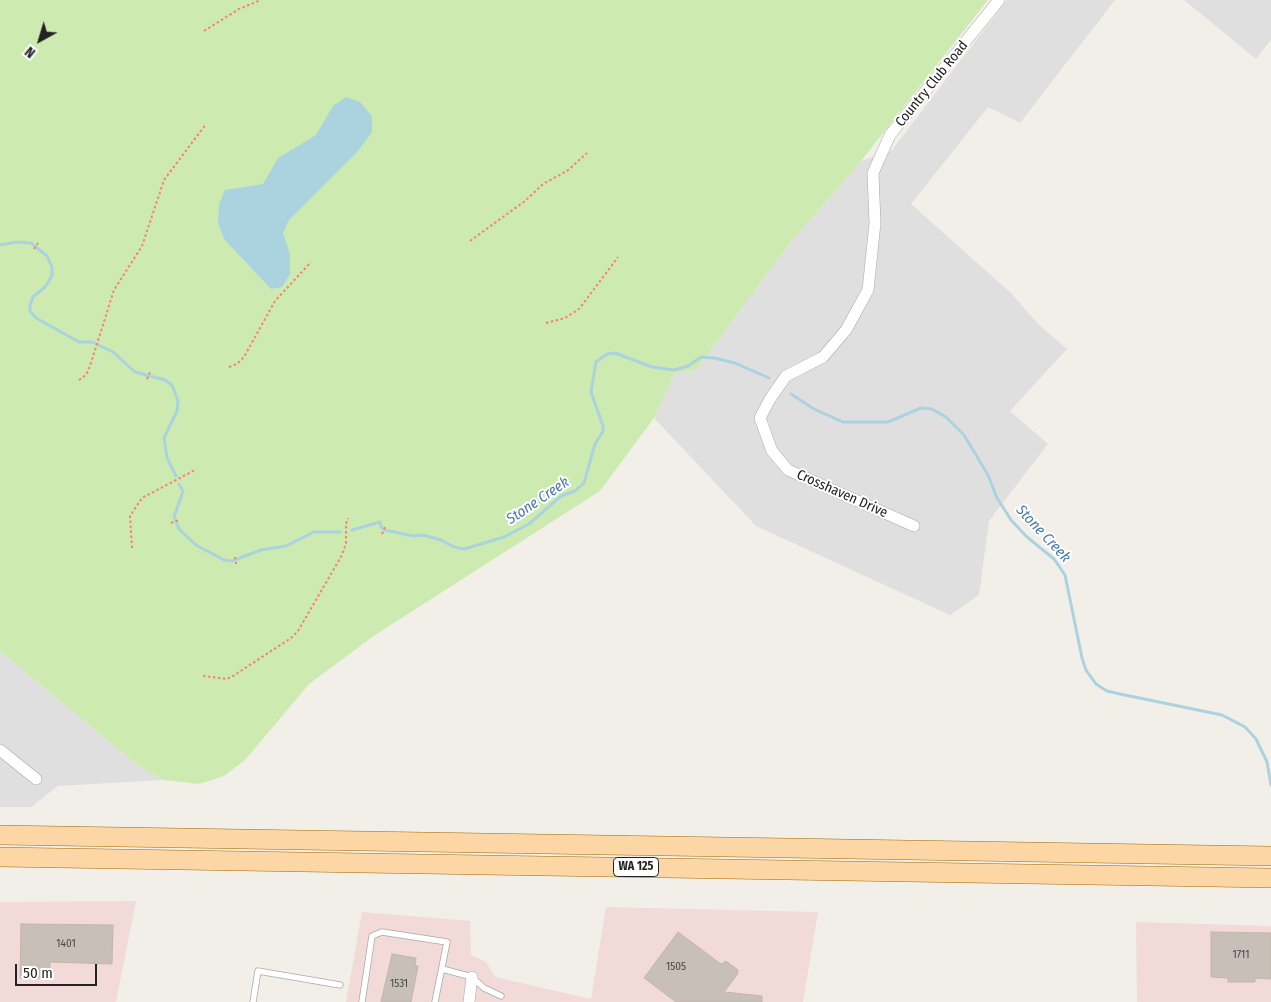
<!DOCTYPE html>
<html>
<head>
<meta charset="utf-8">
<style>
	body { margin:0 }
	#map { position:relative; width:1271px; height:1002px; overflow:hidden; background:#f2efe9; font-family:"Fira Sans Condensed",sans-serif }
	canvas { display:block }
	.north { position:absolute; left:15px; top:15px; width:50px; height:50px; -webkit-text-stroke:4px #fff; paint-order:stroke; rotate:219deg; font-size:14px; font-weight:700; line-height:20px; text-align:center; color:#222 }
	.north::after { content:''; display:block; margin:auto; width:18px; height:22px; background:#222; clip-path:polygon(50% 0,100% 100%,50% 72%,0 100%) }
	.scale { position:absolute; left:15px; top:964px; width:82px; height:22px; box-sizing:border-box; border:2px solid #222; border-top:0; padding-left:6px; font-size:15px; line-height:18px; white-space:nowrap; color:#222; -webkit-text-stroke:4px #fff; paint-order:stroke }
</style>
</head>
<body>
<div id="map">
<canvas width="1271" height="1002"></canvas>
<div class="north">N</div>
<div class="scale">50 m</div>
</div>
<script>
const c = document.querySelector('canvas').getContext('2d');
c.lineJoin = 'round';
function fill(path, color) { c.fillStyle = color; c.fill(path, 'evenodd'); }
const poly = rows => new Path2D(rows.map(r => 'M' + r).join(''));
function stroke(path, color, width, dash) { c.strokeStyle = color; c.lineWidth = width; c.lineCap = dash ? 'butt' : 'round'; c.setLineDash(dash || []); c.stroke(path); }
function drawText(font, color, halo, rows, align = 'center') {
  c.font = font + ' "Fira Sans Condensed",sans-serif'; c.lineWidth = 4; c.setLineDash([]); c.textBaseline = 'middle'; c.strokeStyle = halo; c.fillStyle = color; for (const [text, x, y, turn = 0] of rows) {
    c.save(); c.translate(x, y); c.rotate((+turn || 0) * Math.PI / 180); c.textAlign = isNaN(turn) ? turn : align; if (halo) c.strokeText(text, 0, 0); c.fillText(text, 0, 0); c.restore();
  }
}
const residential = poly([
	[1007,0,1115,0,1020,123,988,107,911,204,1011,293,1038,324,1067,349,1010,411,1048,444,989,521,979,595,950,615,756,526,654,418,675,373,696,370,789,244,861,161,892,150],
	[1184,0,1271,0,1271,40,1256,59],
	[0,651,135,763,163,780,58,786,31,807,0,807]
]);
const commercial = poly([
	[136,901,116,1002,0,1002,0,902],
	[606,907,818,912,803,1002,346,1002,362,912,470,921,471,955,486,962,495,977,591,999],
	[1136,922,1271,926,1271,1002,1137,1002]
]);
const grass = poly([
	[0,0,988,0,861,161,789,244,696,370,675,373,654,418,600,491,375,635,309,684,245,760,224,776,199,784,163,780,135,763,0,651]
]);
const water = poly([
	[346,97,360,102,372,116,372,132,358,151,289,220,283,233,290,254,290,274,282,287,271,289,224,239,218,223,219,204,225,190,263,184,278,158,316,135,333,106]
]);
const stream = poly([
	[0,245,17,242,31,243,47,256,52,267,52,276,45,287,33,297,30,305,30,311,36,318,79,342,92,342,113,352,135,372,165,380,172,385,178,401,177,411,164,438,167,458,176,476],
	[791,394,814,409,843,422,888,422,921,408,932,409,946,417,964,435,988,475,997,498,1011,520,1027,537,1054,559,1065,575,1082,658,1086,670,1096,684,1107,691,1120,694,1222,715,1245,727,1256,739,1267,762,1271,785],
	[179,484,183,491,174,517,179,529,196,545,224,560,232,561,261,550,286,546,314,532,340,532],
	[352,530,380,522,381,527,385,530,413,536,423,535,441,540,454,547,464,549,504,537,529,524,561,496,575,491,584,483,595,444,603,431,603,426,591,392,596,362,607,354,615,353,652,367,674,370,688,366,701,357,714,358,735,363,769,378]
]);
const building = poly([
	[21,924,113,925,112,964,50,962,50,978,20,978,21,924],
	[678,932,721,964,726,961,738,970,737,975,724,992,762,996,762,1002,676,1002,644,978,678,932],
	[1211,932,1271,933,1271,979,1255,978,1255,982,1228,982,1228,978,1211,977,1211,932],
	[392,954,416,958,415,965,418,966,411,1002,381,1002,392,954]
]);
const path = poly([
	[204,31,239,9,261,0],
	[470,241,525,201,543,184,567,171,587,153],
	[34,249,38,243],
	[546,323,565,318,579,309,618,257],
	[229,367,237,364,244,357,275,301,311,262],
	[147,379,150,372],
	[79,380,86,375,90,366,114,290,142,246,164,180,206,124],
	[171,523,179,520],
	[382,534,386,525],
	[132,548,130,516,142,498,195,470],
	[235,557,236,564],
	[203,676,227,679,233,676,291,638,298,631,342,555,346,543,346,524,348,518]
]);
const lane = poly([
	[442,969,472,977,484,988,501,996],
	[253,1002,258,971,340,985],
	[362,1002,372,936,382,932,447,942,435,1002]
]);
const street = poly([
	[914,526,788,470,772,451,760,418,770,399,786,376,823,357,846,330,868,290,875,223,873,173,890,135,999,0],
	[0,750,36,779],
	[469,1002,472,977]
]);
const primary = poly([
	[0,835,1271,856],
	[0,857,1271,878]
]);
const numberNames = [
	["1401",66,944],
	["1711",1241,955],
	["1505",676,967],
	["1531",399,984]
];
const shields = [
	[636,867,45]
];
const shieldNames = [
	["WA 125",636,867]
];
const streetNames = [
	["Country Club Road",932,84,-51],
	["Crosshaven Drive",842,494,24]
];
const waterNames = [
	["Stone Creek",538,501,-34],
	["Stone Creek",1043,534,47]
];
fill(residential, '#e0dfdf');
fill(commercial, '#f2dad9');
fill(grass, '#cdebb0');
fill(water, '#aad3df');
stroke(stream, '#aad3df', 3);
fill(building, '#c7bfb8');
stroke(building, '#c4b6ab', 1);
stroke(lane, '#a9a9a9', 7);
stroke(street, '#a9a9a9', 12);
stroke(primary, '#a06b00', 20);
stroke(path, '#fa8072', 2, [2.5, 2.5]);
stroke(lane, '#fff', 5.5);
stroke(street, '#fff', 11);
stroke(primary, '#fcd6a4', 19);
drawText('11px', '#4b4948', null, numberNames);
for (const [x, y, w] of shields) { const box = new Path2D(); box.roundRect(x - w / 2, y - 9.5, w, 19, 4); c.fillStyle = '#fff'; c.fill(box); stroke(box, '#222', 1); }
drawText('bold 12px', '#222', null, shieldNames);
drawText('14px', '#222', '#fff', streetNames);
drawText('italic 15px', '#4a7aab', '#fff', waterNames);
</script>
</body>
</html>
